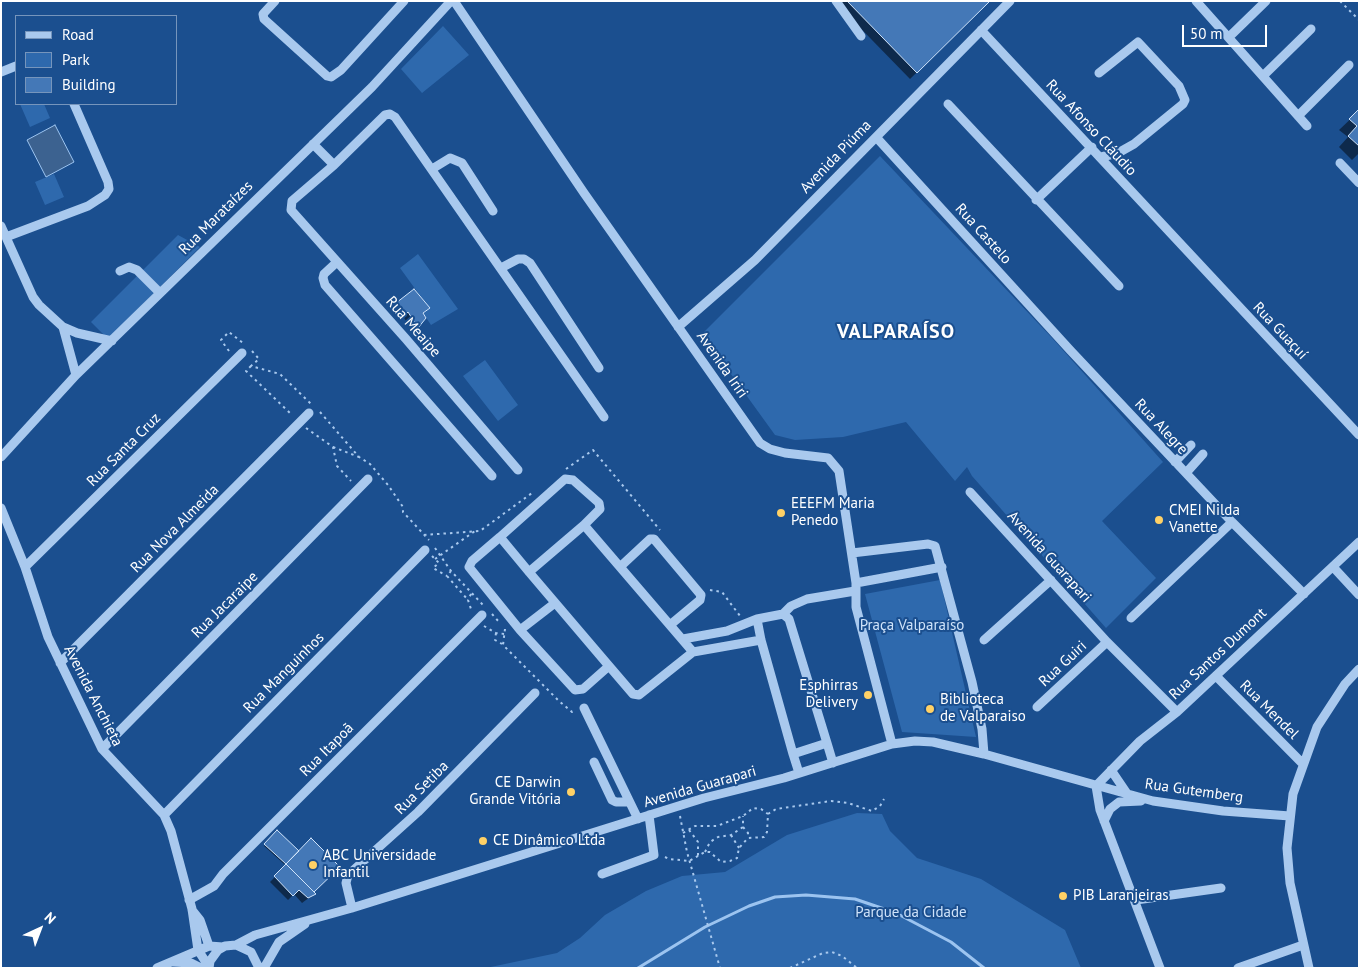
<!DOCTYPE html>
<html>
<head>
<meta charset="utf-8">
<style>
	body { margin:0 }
	#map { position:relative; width:1360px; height:969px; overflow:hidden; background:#1b4f8f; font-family:"PT Sans",sans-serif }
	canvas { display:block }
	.frame { position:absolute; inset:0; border:2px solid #fff; pointer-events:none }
	.legend { position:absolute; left:15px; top:15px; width:162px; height:90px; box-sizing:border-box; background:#1b4f8f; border:1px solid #7695bc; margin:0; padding:6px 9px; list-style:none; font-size:15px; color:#fff }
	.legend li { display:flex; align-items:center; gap:10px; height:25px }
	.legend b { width:25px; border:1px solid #7695bc }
	.north { position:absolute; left:15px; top:904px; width:50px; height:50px; -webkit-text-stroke:4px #1b4f8f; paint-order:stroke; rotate:43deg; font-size:14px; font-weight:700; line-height:20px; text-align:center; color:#fff }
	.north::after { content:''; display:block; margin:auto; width:18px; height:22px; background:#fff; clip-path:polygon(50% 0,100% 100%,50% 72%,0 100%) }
	.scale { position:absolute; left:1182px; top:25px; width:85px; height:22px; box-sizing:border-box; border:2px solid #fff; border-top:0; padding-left:6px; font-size:15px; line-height:18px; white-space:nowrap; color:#fff; -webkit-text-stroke:4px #1b4f8f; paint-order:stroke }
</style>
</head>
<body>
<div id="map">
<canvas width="1360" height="969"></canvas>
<div class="frame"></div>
<ul class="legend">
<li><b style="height:6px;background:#a9c9ee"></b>Road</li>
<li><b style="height:14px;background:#2e69ad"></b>Park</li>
<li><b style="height:14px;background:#4478b7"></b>Building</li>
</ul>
<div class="north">N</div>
<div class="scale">50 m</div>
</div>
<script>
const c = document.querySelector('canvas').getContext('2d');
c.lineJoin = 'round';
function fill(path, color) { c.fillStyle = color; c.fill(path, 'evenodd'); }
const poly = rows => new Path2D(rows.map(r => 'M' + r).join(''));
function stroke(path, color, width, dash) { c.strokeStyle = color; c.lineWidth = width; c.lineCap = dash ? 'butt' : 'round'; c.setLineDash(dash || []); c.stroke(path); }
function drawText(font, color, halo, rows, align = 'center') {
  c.font = font + ' "PT Sans",sans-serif'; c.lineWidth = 4; c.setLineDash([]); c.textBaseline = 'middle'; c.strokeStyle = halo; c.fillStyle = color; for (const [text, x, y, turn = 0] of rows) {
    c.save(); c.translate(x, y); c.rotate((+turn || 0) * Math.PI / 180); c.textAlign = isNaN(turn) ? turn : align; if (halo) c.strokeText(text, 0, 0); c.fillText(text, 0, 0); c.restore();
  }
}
const green = poly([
	[443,26,469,55,422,93,401,69],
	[20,104,44,104,50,118,30,127],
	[880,156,1053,339,1163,462,1102,521,1156,578,1106,628,972,476,967,467,955,481,906,422,843,437,795,440,775,435,702,334],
	[54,174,64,197,45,205,35,182],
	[178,235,200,247,108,339,91,322],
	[418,254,458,309,431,325,423,313,429,308,400,268],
	[485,360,518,405,498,421,463,376],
	[940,580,976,737,902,732,865,594],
	[857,813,882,814,890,831,917,858,981,879,1065,930,1081,968,486,968,557,953,580,938,605,915,646,891,682,876,725,872,787,835]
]);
const water = poly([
	[55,125,74,162,46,177,27,140,55,125]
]);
const shadow = poly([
	[834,1,989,1,910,79],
	[1359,111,1359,153,1352,160,1339,147,1348,137,1339,130],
	[414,290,424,318,412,331,403,316,399,320,392,309],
	[278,832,299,853,311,840,338,867,313,892,314,894,302,903,294,894,288,900,270,882,295,857,293,855,284,864,264,846]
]);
const stream = poly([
	[638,968,705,927,749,906,775,897,806,895,855,899,896,913,951,942,984,968]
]);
const building = poly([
	[847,1,990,1,917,73,847,1],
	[1359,109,1359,146,1348,136,1357,126,1349,119,1359,109],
	[414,289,430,308,423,313,426,318,418,328,408,312,404,316,396,303,414,289],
	[277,830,299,851,286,864,264,844,277,830],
	[311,838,340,867,314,892,286,864,311,838],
	[286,864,316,894,308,898,299,890,293,896,274,876,286,864]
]);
const path = poly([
	[1340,1,1359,20],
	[229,351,221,340,229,332,243,343],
	[252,351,259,359,251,366,280,374,311,404],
	[251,366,246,371,292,415],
	[320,412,359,457,370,464,388,485,403,507,403,512,429,540],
	[306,428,333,447,337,466,351,481],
	[333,447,359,457],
	[566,469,593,450,660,530],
	[424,535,480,531,532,493],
	[435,548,451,571,483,605],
	[432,556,439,563,433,568,447,576],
	[435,559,475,531],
	[451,571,447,576,468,600],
	[710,590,722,592,740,616],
	[471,594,468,600,472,612],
	[492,614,499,622],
	[484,626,496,633,505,634],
	[505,629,503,645,559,701,572,712,575,711],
	[496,633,495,640,502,644],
	[680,816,687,852,720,968],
	[743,827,748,833,748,838],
	[689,830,698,842,698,856],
	[683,833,695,826,717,826,743,816,753,808,761,809,768,814],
	[731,835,739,848],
	[705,852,710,842,718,837,731,835,743,827,743,816],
	[665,857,669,859,689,861,705,852,710,852,721,862,730,861,737,858,739,848,748,838,764,837,767,832,768,814,776,809,831,801,848,803,872,811,880,806,884,799],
	[790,968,823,953,832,952,842,956,857,968]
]);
const minor = poly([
	[275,1,263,14,264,19,327,76,331,77,341,70,404,1],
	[454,1,584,193,760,443,770,449,785,453,828,458,839,471,856,583,856,607,892,744],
	[836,1,861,36],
	[1196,1,1307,126],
	[981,30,1359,435],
	[1229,37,1266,1],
	[1,72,16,66],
	[1099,73,1138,42,1179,86,1185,100,1183,104,1134,144,1118,153,1101,157],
	[1264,75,1311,29],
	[948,104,1119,286],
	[1298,116,1349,65],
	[876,137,1070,350,1232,522,1304,594],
	[313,144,334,165],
	[1340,163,1359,183],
	[432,169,450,158,462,163,493,211],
	[1036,200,1092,147],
	[1,226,33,297,39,305,63,327,77,333,112,341],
	[6,237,88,206,105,195,109,189,108,182,74,104],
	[337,262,324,274,323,278,325,285,492,476],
	[501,268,518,259,524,259,530,263,599,368],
	[120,271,129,267,137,270,160,293],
	[63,327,76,375],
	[678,327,755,260,1010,1],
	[1,457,76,375,372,87,451,1],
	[1175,462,1191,445],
	[518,470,406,339,291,210,292,201,334,165,385,115,390,114,395,117,604,417],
	[1186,473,1203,454],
	[970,492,1107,642,1177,712],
	[1,508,25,567,48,637,102,749,164,815,171,831,192,909,198,950,209,967],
	[584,525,693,652,761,640],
	[500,537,472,561,469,567,520,630,575,690,583,689,609,666],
	[852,553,928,544,935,546,972,682,982,729,984,754],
	[621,566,650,539,654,539,701,595,700,600,670,625],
	[25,567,242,353],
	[1334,568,1359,595],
	[529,572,584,525,600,509,599,503,573,480,565,479,500,537,529,572,609,666,633,694,639,695,693,652],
	[856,583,942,567],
	[783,614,791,606,807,599,855,591],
	[1131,618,1232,522],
	[520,630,555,603],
	[683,639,727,631,757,619,783,614,789,619,827,743,793,754,761,640,757,619],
	[984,640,1051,580],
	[60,663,309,413],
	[1216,676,1302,763],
	[1037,707,1107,642],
	[584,708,638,819],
	[827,743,833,763],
	[102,749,368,479],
	[793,754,799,773],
	[594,762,612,800,616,802,629,802],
	[1111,770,1128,795],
	[1096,786,1140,741,1177,712,1359,542],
	[1096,786,1100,810,1160,968],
	[164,815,425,550],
	[1104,821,1110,809,1119,802,1141,801],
	[602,874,654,855,649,815],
	[189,900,214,886,223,874,482,615],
	[1136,900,1221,888],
	[352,908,346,883,348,875,418,812,535,693],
	[192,910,200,920,209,946],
	[236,945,255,935,352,908,704,798,784,778,892,744,915,741,933,742,984,754,1153,801,1223,811,1290,816],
	[173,962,191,963,201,968],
	[157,968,209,946,223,947],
	[209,968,210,961,218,950,225,946,236,945,251,952,259,968],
	[264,968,279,942,305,924],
	[1238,968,1303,945],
	[1309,968,1290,883,1287,848,1293,794,1317,727,1345,684,1359,669]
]);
const markers = [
	[781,513,5,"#ffd166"],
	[1159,520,5,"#ffd166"],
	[868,695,5,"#ffd166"],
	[930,709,5,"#ffd166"],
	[571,792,5,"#ffd166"],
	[483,841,5,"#ffd166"],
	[313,865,5,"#ffd166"],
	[1063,896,5,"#ffd166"]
];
const streetNames = [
	["Rua Afonso Cláudio",1091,128,47],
	["Avenida Piúma",836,157,-46],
	["Rua Marataízes",216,218,-45],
	["Rua Castelo",983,234,48],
	["Rua Meaipe",413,327,49],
	["Rua Guaçuí",1280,331,47],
	["Avenida Iriri",722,365,55],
	["Rua Alegre",1161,427,47],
	["Rua Santa Cruz",124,450,-45],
	["Rua Nova Almeida",175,529,-45],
	["Avenida Guarapari",1049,557,48],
	["Rua Jacaraipe",225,605,-45],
	["Rua Santos Dumont",1218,654,-43],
	["Rua Guiri",1063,664,-43],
	["Rua Manguinhos",284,673,-45],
	["Avenida Anchieta",93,696,63],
	["Rua Mendel",1269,710,45],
	["Rua Itapoã",327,750,-45],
	["Avenida Guarapari",700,787,-16],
	["Rua Setiba",422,788,-45],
	["Rua Gutemberg",1194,791,8]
];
const poiNames = [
	["EEEFM Maria",791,504],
	["Penedo",791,521],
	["CMEI Nilda",1169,511],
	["Vanette",1169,528],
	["Esphirras",858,686,"right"],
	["Delivery",858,703,"right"],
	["Biblioteca",940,700],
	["de Valparaiso",940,717],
	["CE Darwin",561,783,"right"],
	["Grande Vitória",561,800,"right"],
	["CE Dinâmico Ltda",493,841],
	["ABC Universidade",323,856],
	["Infantil",323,873],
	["PIB Laranjeiras",1073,896]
];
const parkNames = [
	["Praça Valparaíso",912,626],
	["Parque da Cidade",911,913]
];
const districtNames = [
	["VALPARAÍSO",896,332]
];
fill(green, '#2e69ad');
fill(water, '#3c6290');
stroke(water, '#9cc4f0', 1);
fill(shadow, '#0007');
stroke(stream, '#9cc4f0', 3);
fill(building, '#4478b7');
stroke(building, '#cfe3fa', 1);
stroke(path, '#a9c9ee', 2, [2.5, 4]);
stroke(minor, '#a9c9ee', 9);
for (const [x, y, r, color] of markers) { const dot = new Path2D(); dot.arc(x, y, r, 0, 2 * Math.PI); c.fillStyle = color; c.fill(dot); stroke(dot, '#1b4f8f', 2); }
drawText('15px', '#fff', '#1b4f8f', streetNames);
drawText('15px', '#fff', '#1b4f8f', poiNames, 'left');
drawText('15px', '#cfe3fa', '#1b4f8f', parkNames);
c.letterSpacing = '1px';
drawText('bold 20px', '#fff', '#1b4f8f', districtNames);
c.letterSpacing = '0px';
</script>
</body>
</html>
